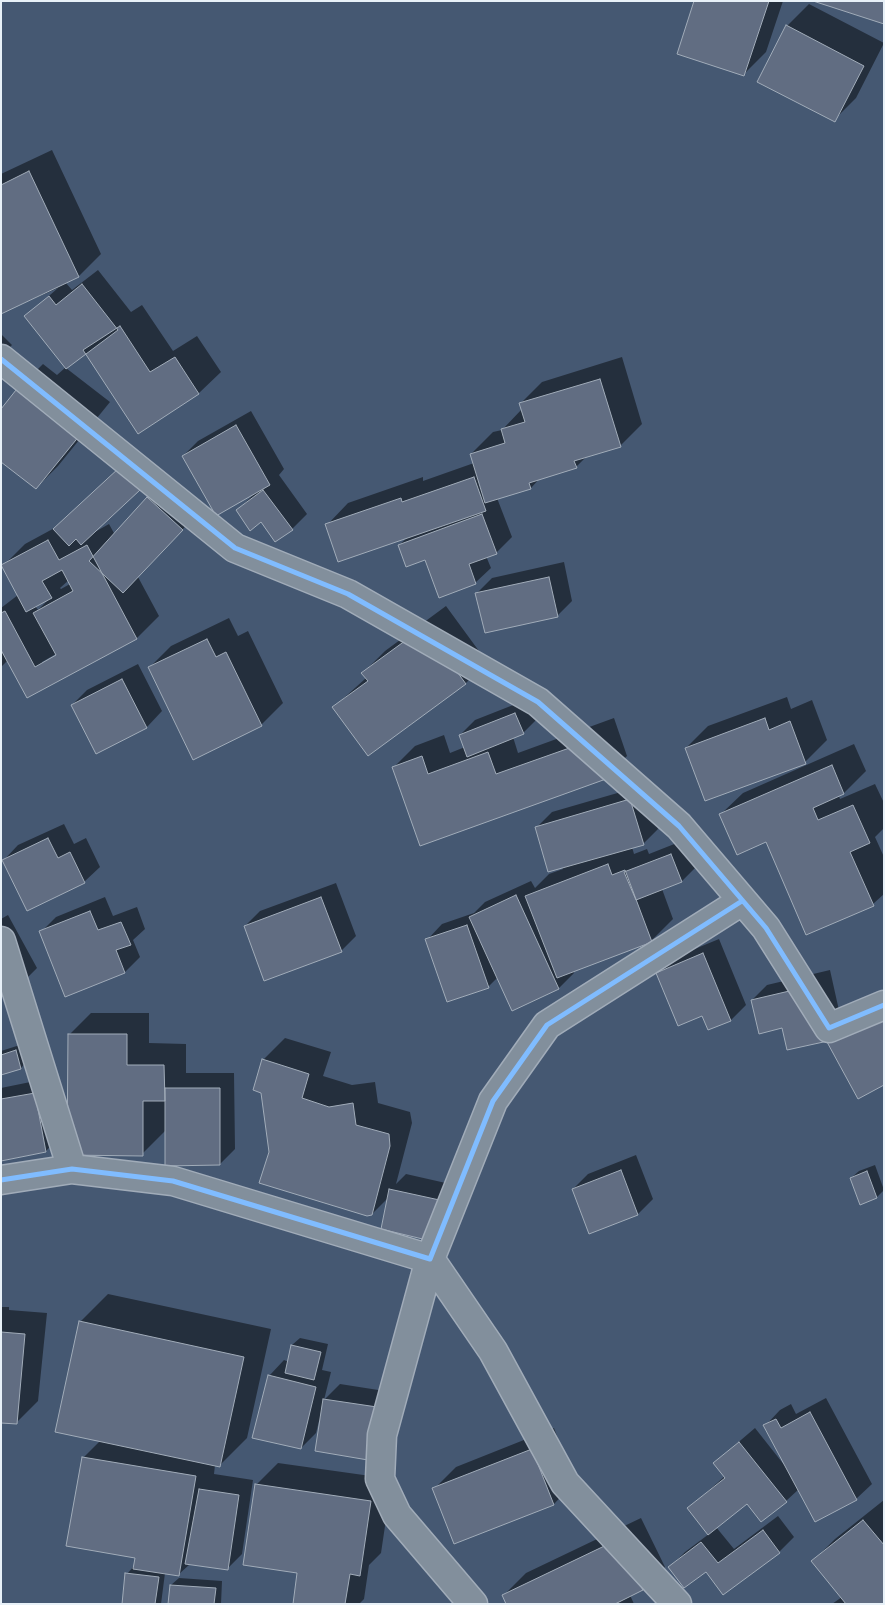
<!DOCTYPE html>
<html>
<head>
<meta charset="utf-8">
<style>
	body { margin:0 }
	#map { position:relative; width:885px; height:1605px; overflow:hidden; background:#455872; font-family:Sriracha,sans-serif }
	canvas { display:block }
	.frame { position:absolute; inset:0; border:2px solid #e8f1f8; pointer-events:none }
</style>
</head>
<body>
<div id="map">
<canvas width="885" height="1605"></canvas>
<div class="frame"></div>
</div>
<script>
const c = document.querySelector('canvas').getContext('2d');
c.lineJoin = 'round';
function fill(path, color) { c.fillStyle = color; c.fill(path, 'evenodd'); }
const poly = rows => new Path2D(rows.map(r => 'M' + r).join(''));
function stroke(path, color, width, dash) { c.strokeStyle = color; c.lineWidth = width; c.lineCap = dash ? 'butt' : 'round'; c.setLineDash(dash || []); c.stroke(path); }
const shadow = poly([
	[694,1,783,1,766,52,744,74],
	[809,4,884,43,856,98,834,120,787,26],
	[52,150,101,254,79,276,66,283,72,290,98,270,131,312,142,305,173,351,197,336,221,372,199,393,139,432,86,353,66,368,110,402,58,466,36,488,21,386,43,364,57,375,66,367,26,316,58,288,1,313,1,174],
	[1,334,12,345,1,356],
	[622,357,642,424,620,446,587,456,576,467,540,478,531,488,497,498,512,537,496,553,486,556,491,568,475,583,399,545,408,537,327,525,348,503,423,477,423,481,474,463,471,454,493,432,502,430,522,409,520,404,542,382],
	[251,411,284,469,279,475,307,514,292,529,262,521,237,511,254,494,183,456,198,441],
	[154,474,93,533,109,524,115,535,163,483,197,514,138,577,159,616,137,638,27,696,8,660,1,667,1,608,18,595,3,566,25,544],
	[69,580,70,584,61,589,60,588],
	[48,600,38,610,35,606],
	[61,651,62,653,42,665,42,662],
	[564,562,572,601,557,616,477,593,492,578],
	[446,606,487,662,466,683,334,707,366,678,363,673,385,651],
	[229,618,238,636,248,631,283,703,261,725,149,668,171,646],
	[138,664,162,711,147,727,97,752,72,705,87,690],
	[787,697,791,709,812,700,827,740,805,762,686,748,708,726],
	[531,698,538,718,523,733,513,737,518,753,614,718,627,756,605,778,421,844,393,768,415,746,444,735,450,753,465,747,460,735,475,720],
	[854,744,866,771,844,793,839,796,840,799,875,784,884,803,884,828,875,837,884,857,884,894,873,904,721,814,743,793],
	[645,785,658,829,643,844,632,847,634,854,647,849,649,854,687,839,697,866,682,881,662,889,673,919,651,941,573,971,574,973,559,988,498,977,488,987,427,940,442,924,474,913,485,902,531,881,535,888,549,874,563,869,537,827,552,812],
	[64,824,74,844,86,838,100,867,84,882,3,861,18,845],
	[336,883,356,936,341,951,245,926,260,911],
	[105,897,113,916,137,907,145,929,133,940,140,957,125,972,66,995,41,932,56,917],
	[8,915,37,968,22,983,1,995,1,919],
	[719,939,746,1005,731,1020,708,1029,702,1015,658,973,673,958],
	[830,970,842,1024,752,1000,767,985],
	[91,1013,149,1013,149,1043,186,1044,186,1073,234,1073,235,1149,220,1164,166,1130,142,1154,69,1035],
	[285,1038,331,1052,323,1076,352,1085,375,1082,378,1103,410,1112,412,1123,396,1184,406,1174,459,1186,450,1225,389,1197,372,1214,270,1152,263,1060],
	[23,1044,28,1060,21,1068,1,1074,1,1051],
	[50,1078,61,1135,46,1151,1,1159,1,1088],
	[636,1155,653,1199,638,1214,573,1189,588,1174],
	[875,1165,884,1190,877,1197,861,1203,851,1178,859,1171],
	[108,1294,271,1329,247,1438,219,1466,215,1465,214,1474,253,1480,242,1554,227,1569,190,1564,178,1575,165,1573,161,1604,123,1604,127,1574,134,1566,136,1557,83,1458,101,1440,80,1322],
	[1,1307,9,1307,9,1310,47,1313,38,1401,16,1423,1,1422],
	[300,1338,328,1344,322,1370,331,1372,324,1400,340,1384,391,1392,383,1443,319,1421,316,1433,301,1448,269,1376,284,1360,289,1362,292,1345],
	[826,1398,872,1484,856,1499,799,1489,786,1501,747,1503,716,1527,734,1549,778,1516,794,1537,779,1552,706,1570,670,1567,685,1552,709,1534,689,1508,725,1476,714,1463,755,1428,785,1466,765,1426,780,1410,791,1404,796,1414],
	[554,1428,575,1482,554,1504,434,1489,456,1467],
	[278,1463,392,1479,381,1553,369,1565,364,1599,359,1604,294,1604,299,1571,256,1485],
	[884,1500,884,1604,832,1604,842,1597,813,1561,835,1539],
	[641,1518,665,1567,643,1589,630,1595,634,1604,508,1604,504,1595,526,1573],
	[179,1578,222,1581,221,1604,170,1604,171,1585]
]);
const building = poly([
	[694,1,769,1,744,76,677,54,694,1],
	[813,1,884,1,884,24,813,1],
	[786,25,864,66,835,122,757,82,786,25],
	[29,171,79,277,1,314,1,185,29,171],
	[82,284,118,330,66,369,24,316,49,296,56,305,82,284],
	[120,326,150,372,175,357,199,394,138,434,83,350,120,326],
	[600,379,621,447,574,461,577,468,529,483,531,489,485,503,470,454,505,443,501,429,525,422,519,403,600,379],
	[20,385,89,424,36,489,1,462,1,409,20,385],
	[236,425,270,485,216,516,182,456,236,425],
	[119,468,140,490,81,545,76,539,69,546,53,529,119,468],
	[474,477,486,511,338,562,325,524,401,498,402,502,474,477],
	[263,490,293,530,275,542,261,522,250,531,236,510,263,490],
	[147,497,183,530,123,593,89,561,147,497],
	[482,514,497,554,469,564,476,584,439,598,425,560,406,567,398,545,482,514],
	[48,540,59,560,87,545,137,639,27,698,1,650,1,613,5,611,35,667,56,655,33,613,73,591,62,570,42,581,52,598,26,612,1,565,48,540],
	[549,577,558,617,485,633,475,593,549,577],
	[424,627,466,684,368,756,332,707,368,681,361,673,424,627],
	[207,639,216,657,226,652,262,726,193,760,148,667,207,639],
	[122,679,147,728,96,754,71,705,122,679],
	[515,713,524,734,467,757,459,735,515,713],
	[765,718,769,730,790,721,806,764,705,801,685,748,765,718],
	[592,740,606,779,420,846,392,767,422,756,428,774,488,752,496,774,592,740],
	[832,765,844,794,813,808,818,820,853,805,870,843,850,852,874,906,806,935,766,842,737,855,719,814,832,765],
	[630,799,644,845,548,872,535,827,630,799],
	[48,838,58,858,70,852,85,883,27,911,2,860,48,838],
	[671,854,682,882,636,900,624,872,671,854],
	[608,864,612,875,625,870,652,942,557,978,525,896,608,864],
	[516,895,559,989,512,1011,469,917,516,895],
	[321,897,342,952,264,981,244,926,321,897],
	[90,911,98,930,121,922,131,945,116,950,125,973,65,997,39,931,90,911],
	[467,925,489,988,447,1002,425,939,467,925],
	[703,953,731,1021,708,1030,702,1016,678,1026,656,973,703,953],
	[815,985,828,1041,787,1050,782,1028,759,1034,751,1000,815,985],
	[884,1011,884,1085,858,1099,827,1042,884,1011],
	[68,1034,127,1034,127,1065,164,1065,165,1101,143,1101,143,1156,67,1155,68,1034],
	[16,1050,21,1069,1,1075,1,1055,16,1050],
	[262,1059,309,1074,302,1098,329,1107,353,1103,356,1125,389,1134,390,1146,372,1215,367,1216,259,1183,269,1152,261,1093,253,1090,262,1059],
	[165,1088,220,1088,220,1165,165,1166,165,1088],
	[35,1093,46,1152,1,1161,1,1099,35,1093],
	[621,1170,638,1215,589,1234,572,1189,621,1170],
	[867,1171,877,1198,860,1205,850,1178,867,1171],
	[389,1189,444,1201,435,1242,381,1229,389,1189],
	[79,1321,244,1357,220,1467,55,1432,79,1321],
	[1,1332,25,1334,17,1424,1,1423,1,1332],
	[291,1345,321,1352,314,1380,285,1373,291,1345],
	[268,1375,316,1387,301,1449,252,1438,268,1375],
	[323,1399,377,1407,368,1460,315,1451,323,1399],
	[810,1412,857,1500,815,1522,763,1425,776,1419,781,1428,810,1412],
	[739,1442,787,1502,761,1522,747,1504,708,1535,687,1508,725,1478,713,1463,739,1442],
	[532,1449,554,1505,454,1544,432,1488,532,1449],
	[82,1457,196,1476,179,1576,133,1569,135,1558,66,1546,82,1457],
	[255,1484,371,1501,360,1576,350,1574,345,1604,293,1604,297,1573,243,1565,255,1484],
	[199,1489,239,1495,228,1570,185,1564,199,1489],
	[863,1520,884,1545,884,1604,846,1604,811,1561,863,1520],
	[763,1530,780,1553,723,1595,706,1572,684,1588,668,1567,701,1542,718,1563,763,1530],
	[619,1539,643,1590,615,1604,506,1604,502,1595,619,1539],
	[125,1573,159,1577,155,1604,122,1604,125,1573],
	[170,1585,216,1588,214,1604,168,1604,170,1585]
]);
const minor = poly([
	[1,359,235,548,348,594,538,702,679,826,766,928,829,1028,884,1005],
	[1,941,72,1169],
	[1,1180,72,1169,173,1181,430,1259,493,1101,547,1025,742,901],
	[430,1259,493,1351,565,1483,677,1604],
	[430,1259,382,1435,380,1479,397,1515,473,1604]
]);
const cycleway = poly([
	[1,359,235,548,348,594,538,702,679,826,766,928,829,1028,884,1005],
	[1,1180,72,1169,173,1181,430,1259,493,1101,547,1025,742,901]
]);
fill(shadow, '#0007');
fill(building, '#616d82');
stroke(building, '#a1acb9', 1);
stroke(minor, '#a1acb9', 31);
stroke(minor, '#828f9c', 28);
stroke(cycleway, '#80bcff', 5);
</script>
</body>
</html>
